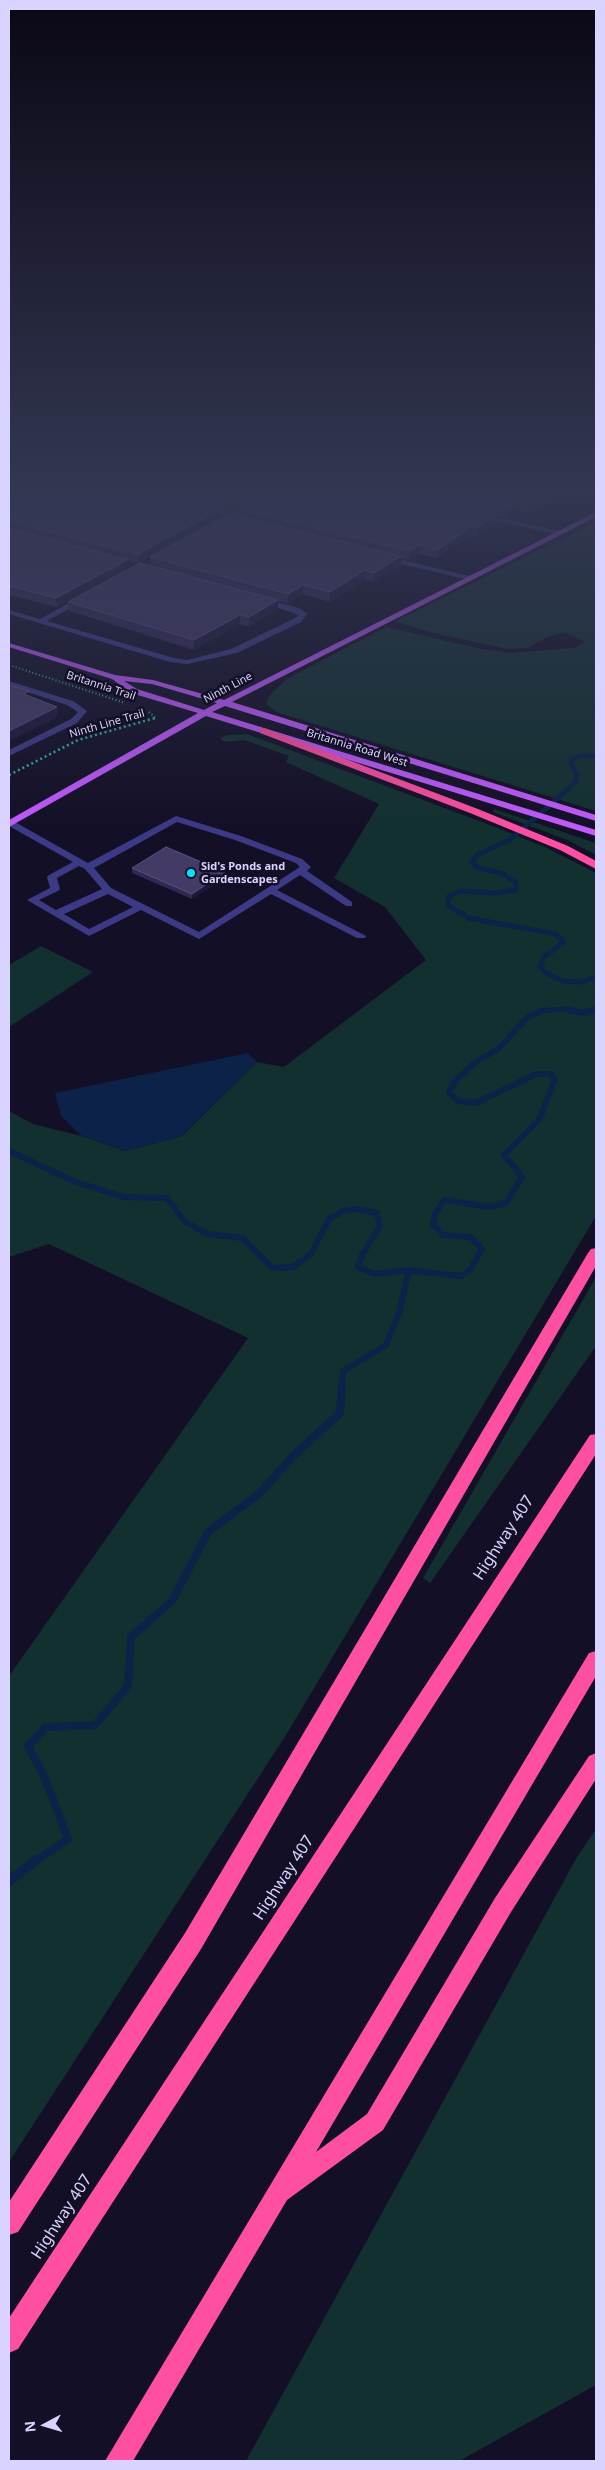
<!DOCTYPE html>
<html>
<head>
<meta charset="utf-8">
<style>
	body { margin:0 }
	#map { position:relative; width:605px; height:2470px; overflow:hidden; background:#130f26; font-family:"Noto Sans",sans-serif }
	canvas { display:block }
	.frame { position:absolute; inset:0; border:10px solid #d9d4ff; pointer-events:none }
	.north { position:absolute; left:20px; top:2400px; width:50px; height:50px; -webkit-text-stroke:4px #130f26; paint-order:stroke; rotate:264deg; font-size:14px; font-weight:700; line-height:20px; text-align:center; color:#d9d4ff }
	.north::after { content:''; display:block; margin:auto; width:18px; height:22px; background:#d9d4ff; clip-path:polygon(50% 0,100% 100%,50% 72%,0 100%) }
</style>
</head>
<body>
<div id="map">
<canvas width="605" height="2470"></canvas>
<div class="frame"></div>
<div class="north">N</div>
</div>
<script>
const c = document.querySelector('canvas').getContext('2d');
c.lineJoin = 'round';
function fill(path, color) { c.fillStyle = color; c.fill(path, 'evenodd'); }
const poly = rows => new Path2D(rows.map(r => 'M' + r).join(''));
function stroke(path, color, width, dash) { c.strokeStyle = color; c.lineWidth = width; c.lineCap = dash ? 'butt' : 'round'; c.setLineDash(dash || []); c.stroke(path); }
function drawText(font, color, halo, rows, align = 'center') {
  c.font = font + ' "Noto Sans",sans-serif'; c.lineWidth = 5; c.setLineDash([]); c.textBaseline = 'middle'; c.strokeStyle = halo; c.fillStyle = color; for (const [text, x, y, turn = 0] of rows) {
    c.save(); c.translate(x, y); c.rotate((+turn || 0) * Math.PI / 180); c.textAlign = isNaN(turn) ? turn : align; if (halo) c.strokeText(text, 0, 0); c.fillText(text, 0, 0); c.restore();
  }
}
const green = poly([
	[596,522,596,811,276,712,266,704,269,696,287,679,386,627,477,648,509,653,575,648,585,642,565,632,547,637,528,648,507,649,429,632,396,621],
	[247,734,495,827,545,847,596,873,596,1216,286,1735,9,2162,9,1676,248,1338,49,1244,9,1257,9,1111,33,1124,82,1136,125,1151,182,1136,257,1062,284,1067,426,960,385,907,334,878,379,804,286,762,289,756,244,740,224,742,220,738,228,735],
	[494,809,596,843,596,855,567,840,493,812],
	[41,946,93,972,9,1027,9,965],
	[596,1277,596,1346,430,1583,423,1578],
	[596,1829,596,2385,459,2461,246,2461,577,1857]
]);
const water = poly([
	[248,1053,257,1062,180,1137,125,1151,82,1136,61,1116,55,1093]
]);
const streamFar3 = poly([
	[596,756,580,756,572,759,571,764,577,774,575,783,511,839,477,855,472,862,478,868,501,873,516,882,516,890,497,893,461,891,449,896,448,905,469,918,555,934,564,942,544,957,540,966,546,973,563,981,581,982,596,977],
	[541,1011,564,1009,575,1011],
	[589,1011,596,1009]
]);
const streamFar2 = poly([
	[569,1010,583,1013,593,1010],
	[9,1151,76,1182,123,1197,167,1198,184,1221,207,1234,242,1238,273,1268,293,1267,311,1254,329,1219,343,1211,356,1209,377,1213,380,1226,362,1255,358,1267,375,1274,409,1270,461,1276,470,1270,482,1249,471,1237,443,1235,433,1224,436,1212,445,1200,490,1207,506,1203,522,1177,504,1155,540,1118,555,1079,551,1074,536,1074,476,1103,458,1101,449,1092,455,1081,477,1061,498,1049,529,1016,544,1010],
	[342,1385,343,1371,386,1345,399,1313,409,1270]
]);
const streamFar1 = poly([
	[34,1862,68,1839,44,1776,28,1746,46,1727,95,1725,128,1686,131,1637,172,1601,208,1532,260,1493,294,1455,340,1413,342,1384]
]);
const stream = poly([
	[9,1881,36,1860]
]);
const pathFar1 = poly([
	[9,665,125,703],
	[149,712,156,718,153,719]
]);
const path = poly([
	[9,775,78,740,155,718]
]);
const minor = poly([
	[278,489,286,489,223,524,218,523,278,489],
	[483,514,559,531,562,533,559,535,481,517,480,516,483,514],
	[381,555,469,576,473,578,469,580,381,559,381,555],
	[80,597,87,599,47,621,174,658,187,660,231,649,295,618,299,615,260,602,260,598,299,608,307,614,301,622,237,653,187,664,170,662,9,614,9,610,40,619,80,597],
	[9,681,73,701,87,711,77,723,9,756,9,750,71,719,78,712,67,705,9,686,9,681],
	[176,816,241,836,302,859,311,867,307,871,352,902,352,906,346,906,300,875,277,890,366,936,365,938,357,938,271,894,199,939,141,910,89,936,27,900,50,888,47,877,49,875,73,862,9,826,9,821,13,821,88,863,176,816],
	[177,822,235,840,296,863,300,867,199,932,111,888,94,868,177,822],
	[79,866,85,869,102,889,56,910,39,900,58,891,60,889,57,878,79,866],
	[108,894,133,907,89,929,64,914,108,894]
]);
const major = poly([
	[596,512,596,517,232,702,596,815,596,821,225,706,212,712,596,830,596,836,206,716,9,827,9,820,198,713,131,693,112,679,9,647,9,643,115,675,153,680,224,700,596,512],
	[124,681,152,684,217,703,204,710,137,689,124,681]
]);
const highway = poly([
	[264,728,478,809,568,846,596,861,596,869,560,850,470,813,260,733,260,729,264,728],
	[596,1248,596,1266,201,1949,18,2232,9,2235,9,2202,185,1933,588,1253,591,1249,596,1248],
	[596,1434,596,1454,18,2349,9,2353,9,2318,590,1435,596,1434],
	[596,1651,596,1676,316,2152,367,2114,495,1898,589,1756,596,1753,596,1779,511,1912,383,2130,287,2200,133,2461,105,2461,589,1653,596,1651]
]);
const wall = poly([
	[9,489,274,489,227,515,217,513,217,520,139,563,127,560,128,569,57,607,9,595],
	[274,489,578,489,566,497,560,495,533,514,517,510,506,518,499,516,498,522,477,537,472,535,436,558,419,554,409,560,401,558,401,565,374,582,365,580,330,602,303,594,288,603,278,601,278,609,249,627,240,624,194,650,69,611,68,602,151,566,150,557,239,517,239,509],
	[132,868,225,872,225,878,192,899,132,873]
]);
const shadedWall = poly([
	[258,489,274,489,227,515,226,506],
	[557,489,560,489,560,495,533,514,533,505],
	[567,489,578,489,566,497],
	[518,502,517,510,506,518,506,509],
	[217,511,217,520,139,563,138,554],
	[499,514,498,522,477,537,478,528],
	[473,526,472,535,436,558,437,550],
	[419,545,419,554,409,560,410,551],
	[401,556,401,565,374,582,374,573],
	[127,560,128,569,57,607,56,598],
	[365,570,365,580,330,602,330,592],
	[303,585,303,594,288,603,288,594],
	[278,600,278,609,249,627,249,617],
	[240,615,240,624,194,650,194,640],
	[57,707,58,717,9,741,9,731],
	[225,872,225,878,192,899,192,894]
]);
const building = poly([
	[9,489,129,489,217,511,138,554,9,521,9,489],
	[156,489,258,489,226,506,156,489],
	[274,489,394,489,499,514,478,528,473,526,437,550,419,545,410,551,239,509,274,489],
	[422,489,557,489,533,505,518,502,506,509,422,489],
	[229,514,401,556,374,573,365,570,330,592,303,585,288,594,150,557,229,514],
	[9,528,127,560,56,598,9,586,9,528],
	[140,563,278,600,249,617,240,615,194,640,68,602,140,563],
	[9,685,29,691,24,694,57,707,9,731,9,685],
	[166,847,225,872,192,894,132,868,166,847]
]);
const markers = [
	[191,873,5,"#00e5ff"]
];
const farStreetnames = [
	["Britannia Trail",101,686,18],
	["Ninth Line",228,688,-28],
	["Ninth Line Trail",107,724,-16],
	["Britannia Road West",357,748,17]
];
const farPoinames = [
	["Sid's Ponds and",201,867],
	["Gardenscapes",201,880]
];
const nearStreetnames = [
	["Highway 407",504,1538,-57],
	["Highway 407",284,1878,-57],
	["Highway 407",62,2217,-57]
];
fill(green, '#12302f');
fill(water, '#0c2248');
stroke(streamFar3, '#0c2248', 5);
stroke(streamFar2, '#0c2248', 6);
stroke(streamFar1, '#0c2248', 8);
stroke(stream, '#0c2248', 10);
stroke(pathFar1, '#2fb8b0', 2, [1, 2.5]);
stroke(path, '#2fb8b0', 2.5, [2, 3]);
fill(minor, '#3d3a85');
fill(major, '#c25bff');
fill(highway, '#ff4fa3');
fill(wall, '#312854');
fill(shadedWall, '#1d163a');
fill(building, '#433a66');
stroke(building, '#5a527e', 1);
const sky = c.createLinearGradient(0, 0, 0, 835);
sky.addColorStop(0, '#0a0815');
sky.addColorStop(0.59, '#333752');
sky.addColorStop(1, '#33375200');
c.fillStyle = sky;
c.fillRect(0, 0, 605, 835);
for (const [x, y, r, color] of markers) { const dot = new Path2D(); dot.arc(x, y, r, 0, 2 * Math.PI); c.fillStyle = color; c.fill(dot); stroke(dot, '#130f26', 2); }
drawText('11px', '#d9d4ff', '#130f26', farStreetnames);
drawText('bold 11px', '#d9d4ff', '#130f26', farPoinames, 'left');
drawText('16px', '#d9d4ff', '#130f26', nearStreetnames);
</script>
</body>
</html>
